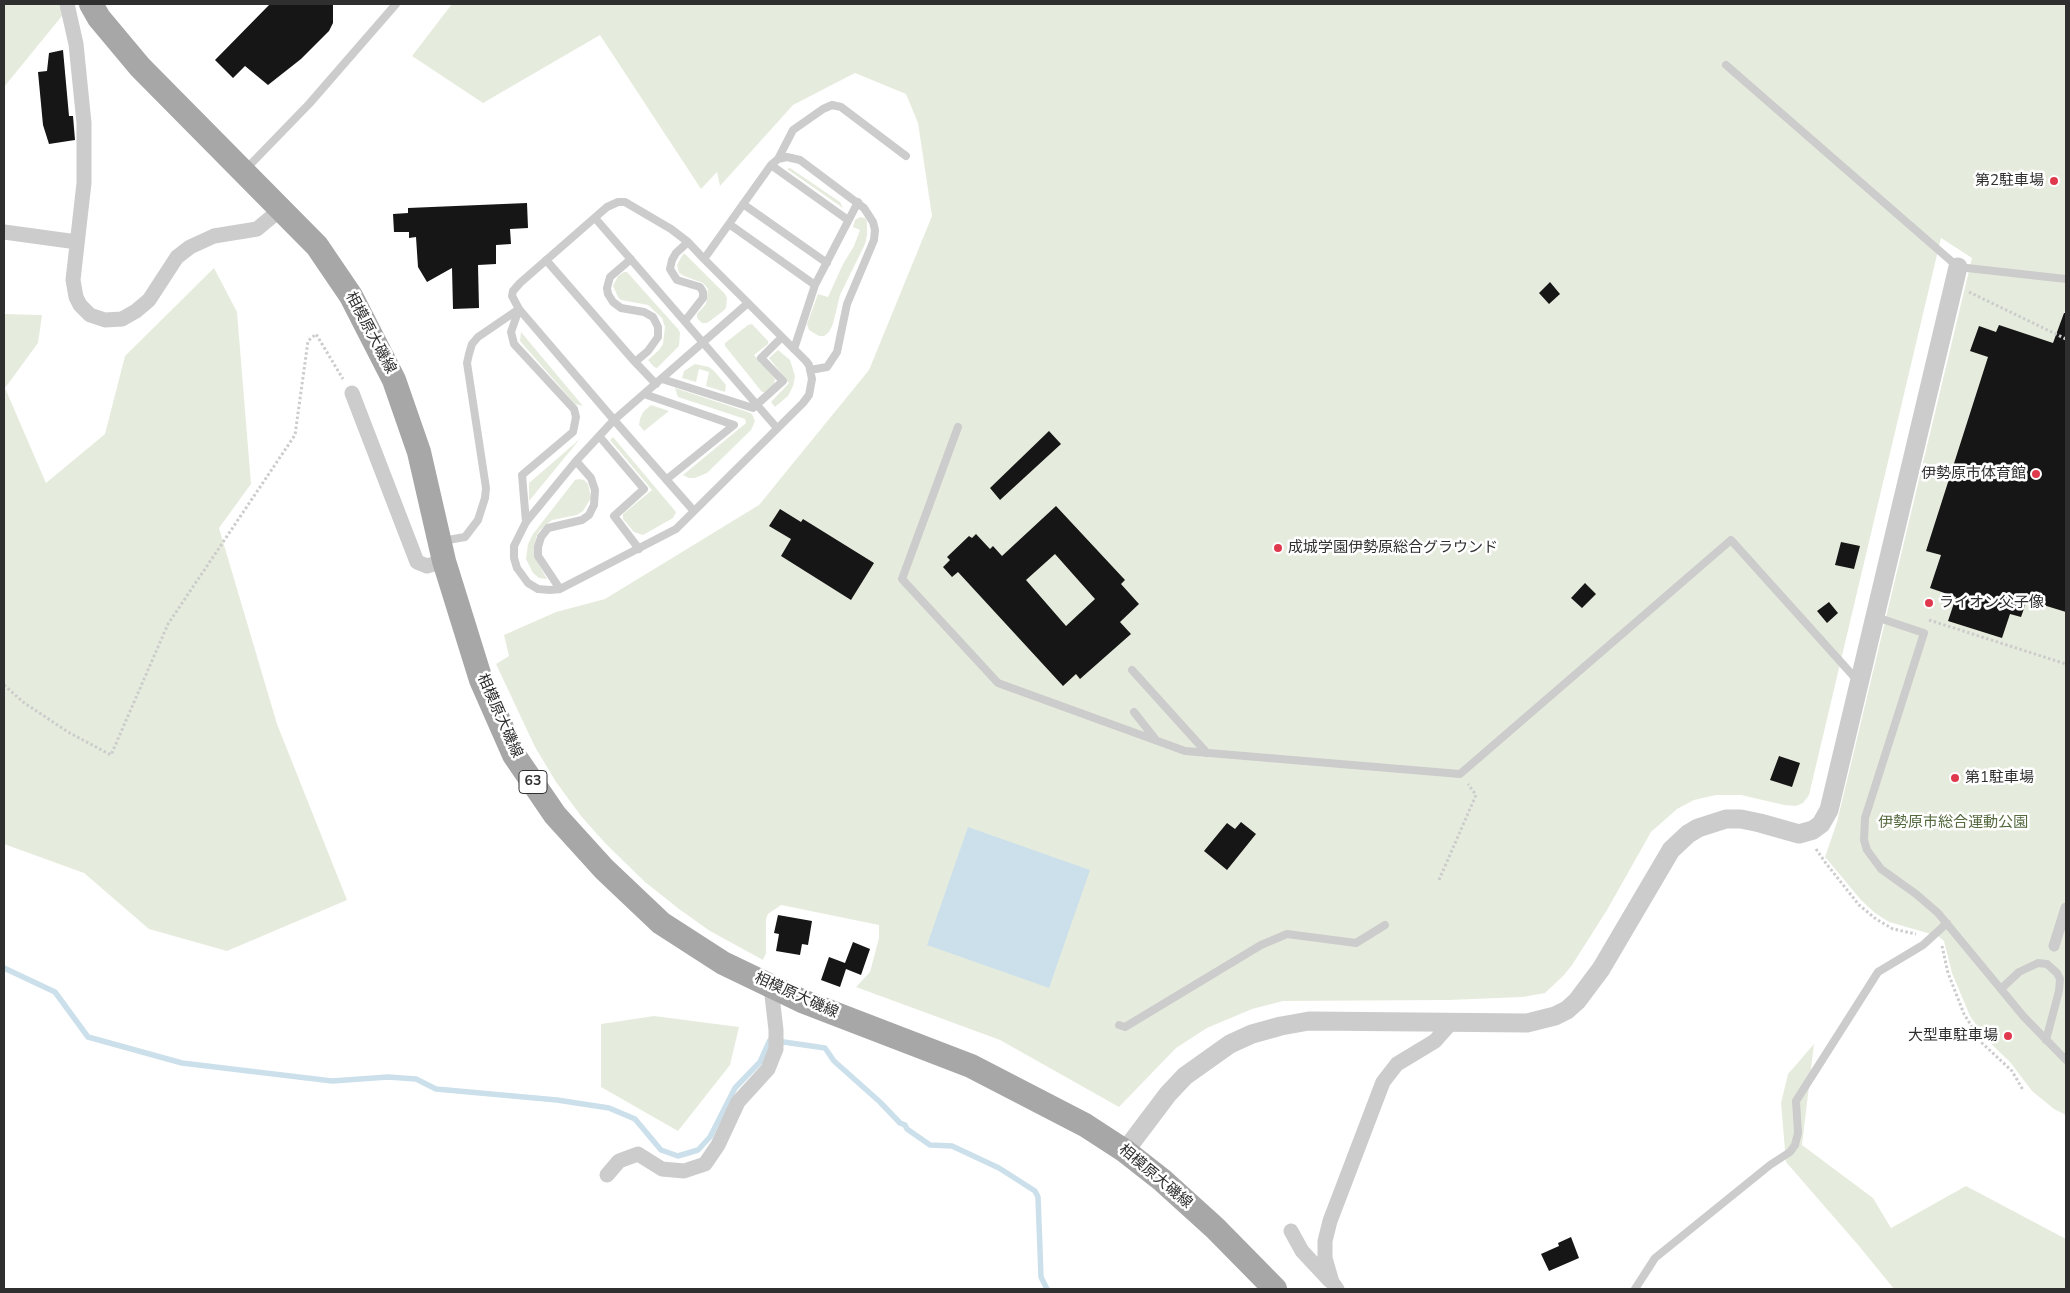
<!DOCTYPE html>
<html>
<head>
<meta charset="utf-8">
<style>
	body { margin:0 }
	#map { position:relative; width:2070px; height:1293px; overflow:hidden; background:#fff; font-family:"Nunito Sans",sans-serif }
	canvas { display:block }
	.frame { position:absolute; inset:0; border:5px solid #2f2f2f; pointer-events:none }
</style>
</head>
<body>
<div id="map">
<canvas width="2070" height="1293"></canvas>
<div class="frame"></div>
</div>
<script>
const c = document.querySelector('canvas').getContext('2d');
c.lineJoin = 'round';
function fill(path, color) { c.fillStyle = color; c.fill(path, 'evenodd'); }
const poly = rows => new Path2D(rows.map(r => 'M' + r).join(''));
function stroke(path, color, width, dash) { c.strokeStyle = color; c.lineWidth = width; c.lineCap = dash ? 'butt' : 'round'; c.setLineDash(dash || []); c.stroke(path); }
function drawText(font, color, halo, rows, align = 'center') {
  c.font = font + ' "Nunito Sans","Noto Sans JP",sans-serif'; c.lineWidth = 5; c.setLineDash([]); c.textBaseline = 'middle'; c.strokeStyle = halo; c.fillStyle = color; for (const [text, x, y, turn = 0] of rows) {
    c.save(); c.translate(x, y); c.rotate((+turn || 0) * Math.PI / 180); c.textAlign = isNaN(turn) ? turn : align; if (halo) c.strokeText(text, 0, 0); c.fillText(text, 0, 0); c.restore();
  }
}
const green = poly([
	[4,4,63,4,66,11,4,87],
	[452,4,2066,4,2066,1115,2054,1109,2032,1091,2010,1062,1987,1040,1970,1016,1952,973,1944,941,1938,936,1889,922,1875,913,1861,900,1825,857,1837,822,1972,258,1941,238,1809,795,1803,803,1796,806,1784,805,1741,795,1716,795,1694,800,1677,809,1651,832,1607,910,1572,965,1564,975,1545,993,1523,997,1448,1000,1283,1001,1252,1009,1207,1028,1176,1048,1119,1107,1000,1040,856,987,870,972,879,938,879,925,781,905,768,914,766,919,766,953,763,960,710,931,679,909,645,882,605,843,581,816,556,782,535,747,496,664,509,656,504,635,556,612,605,599,759,505,869,370,932,216,918,123,906,94,855,73,793,105,720,186,717,172,701,189,600,35,483,103,412,56],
	[790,168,840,202,843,208,787,169],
	[860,217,865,218,867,221,867,235,865,244,840,295,833,324,829,332,824,336,819,336,809,330,807,324,818,294,828,297,843,264,854,246,860,230,853,227,855,220],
	[683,254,685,254,725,294,727,298,726,308,722,312,707,323,702,323,697,318,697,314,706,304,708,289,703,283,684,276,679,273,677,265],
	[214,268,237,312,251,484,219,528,277,724,347,900,227,951,149,929,84,873,4,844,4,314,42,315,38,343,5,388,46,483,105,434,125,356],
	[624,272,627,272,678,329,680,333,679,346,657,368,654,367,648,360,659,350,663,344,665,327,662,318,648,305,621,300,618,297,613,286,618,276],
	[752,324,768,341,768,344,754,355,775,379,774,385,765,392,762,392,725,346,725,343,748,325],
	[521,332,583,406,575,404,520,341],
	[778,350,790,360,795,376,793,386,788,396,775,407,771,402,789,383,769,358],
	[695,364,709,367,714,371,726,385,725,392,706,386,709,372,699,369,696,382,682,378,684,371],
	[675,388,748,412,752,414,755,421,751,430,707,473,695,478,689,478,683,475,746,423,745,419,678,397],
	[651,405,669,411,644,431,639,425,640,419,643,412],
	[613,437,676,512,673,518,643,535,634,532,623,519,623,514,652,490,610,440],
	[580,439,529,501,529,483],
	[579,479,584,480,588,484,590,492,591,498,583,511,577,515,552,520,540,530,536,537,534,556,547,579,539,578,533,573,526,559,528,544,533,534,575,480],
	[654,1016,739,1027,730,1065,678,1131,601,1087,601,1024],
	[1814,1044,1802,1145,1873,1198,1891,1228,1966,1186,2066,1239,2066,1289,1894,1289,1859,1246,1786,1162,1781,1103,1788,1074]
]);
const water = poly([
	[968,827,1090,870,1049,988,927,945]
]);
const stream = poly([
	[4,968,55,992,88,1037,182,1063,332,1081,388,1077,416,1079,436,1089,557,1100,609,1108,635,1119,661,1150,678,1156,698,1150,710,1137,735,1088,760,1062,770,1040,825,1048,834,1061,880,1102,900,1123,905,1125,907,1129,930,1145,952,1146,999,1168,1035,1191,1038,1197,1041,1277,1047,1289]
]);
const building = poly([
	[270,4,333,4,333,23,329,31,301,59,268,85,245,66,233,78,215,60],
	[63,50,69,116,73,116,75,140,49,144,43,125,38,72,47,71,49,53],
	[527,203,528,228,510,229,511,244,496,245,496,264,478,265,479,308,453,309,452,268,427,282,418,267,416,237,409,238,409,232,394,232,393,214,408,213,408,208],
	[1550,282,1560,294,1549,304,1539,293],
	[2064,313,2066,313,2066,612,2027,600,2021,617,2010,614,2002,638,1948,621,1956,597,1930,588,1941,555,1926,551,1988,357,1970,351,1979,326,1996,332,1999,325,2053,343],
	[1049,431,1061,444,1000,500,990,488],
	[1056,506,1125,580,1121,584,1139,604,1120,622,1131,634,1080,679,1076,674,1063,686,958,572,952,577,943,567,950,560,947,557,969,536,972,538,976,534,990,549,993,546,1002,556],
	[1055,554,1095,599,1066,626,1026,580],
	[780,509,801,522,803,519,874,563,851,600,781,556,791,539,769,526],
	[1841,542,1860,546,1854,569,1835,565],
	[1585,583,1596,594,1582,608,1571,598],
	[1829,602,1838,613,1827,623,1817,611],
	[1779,756,1800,763,1792,787,1770,780],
	[1241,822,1256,834,1227,870,1204,851,1227,823,1235,829],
	[778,915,812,921,808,945,802,944,800,955,776,951,779,934,774,933],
	[853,942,870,949,861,975,846,969,840,987,821,980,829,957,845,963],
	[1571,1237,1579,1258,1549,1271,1541,1254,1559,1246,1558,1243]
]);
const path = poly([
	[1969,292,2066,339],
	[1929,620,2066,664],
	[4,685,23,702,68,732,111,755,168,624,295,435,308,341,316,334,343,379],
	[1816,849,1825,862,1859,905,1876,919,1893,929,1916,934],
	[1439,880,1476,795,1468,784],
	[1942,946,1948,973,1964,1014,1982,1043,2012,1071,2023,1090]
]);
const service = poly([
	[1726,65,1958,267,2066,279],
	[778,159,793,130,823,109,832,105,841,107,906,156],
	[771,165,848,220],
	[245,170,309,104,396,4],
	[743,204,827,263],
	[595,218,777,428],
	[729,224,815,285],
	[631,259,610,277,607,288,608,294,613,302,621,308,644,312,653,317,658,327,658,337,648,351,635,362],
	[704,259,771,165,778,159,787,157,800,160,864,208,873,222,875,230,874,240,847,304,837,352,827,367,810,370],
	[546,260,635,362,656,384],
	[519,309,511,332,514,344,574,409,576,417,573,432,522,475,526,522],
	[685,321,703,298,703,292,700,287,677,280,670,269,672,260,676,253,688,242],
	[794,349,815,285,858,202],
	[662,379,753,408,783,381,761,358,782,337],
	[644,394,734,425,667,479],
	[958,427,902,579,998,683,1185,751,1460,774,1731,540,1857,680],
	[599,436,644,489,614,516,639,549],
	[693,510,614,420,519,309,512,296,513,291,520,283,607,207,618,202,625,202,671,229,688,242,704,259,806,361,809,365,812,379,809,395,803,403,676,529,560,589,550,590,538,589,528,583,517,568,514,558,514,546,526,522,576,461,614,420,748,303],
	[442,541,465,537,478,520,485,498,486,488,467,363,469,354,472,344,478,337,519,309],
	[560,589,538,556,538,547,541,537,548,528,582,520,589,515,594,505,595,490,591,478,576,461],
	[1876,617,1924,633,1865,818,1864,840,1867,850,1881,869,1916,894,1938,913,2024,1017,2066,1060],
	[1132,670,1207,753],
	[1134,712,1156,740],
	[2002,988,2019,972,2038,963,2047,964,2057,973,2060,979,2059,991,2046,1040],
	[1119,1025,1125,1027,1261,945,1287,934,1356,943,1385,925],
	[1635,1289,1655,1258,1770,1165,1790,1152,1795,1145,1798,1133,1796,1101,1878,972,1923,945,1947,923]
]);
const pedestrian = poly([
	[2054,946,2066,908]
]);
const minor = poly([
	[67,4,76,44,84,123,84,183,73,280,76,297,80,305,90,315,105,320,122,319,136,311,149,300,177,257,190,247,214,236,257,229,281,209],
	[4,232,77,242],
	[352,393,417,562,427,566,444,561],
	[607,1175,619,1161,638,1154,662,1169,684,1171,705,1164,718,1145,738,1102,768,1069,776,1049,776,1030,771,987],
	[1291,1231,1302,1251,1330,1281],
	[1337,1289,1332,1282,1325,1258,1325,1241,1330,1221,1383,1082,1397,1064,1435,1041,1450,1024]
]);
const tertiary = poly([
	[1125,1151,1168,1094,1185,1076,1230,1044,1252,1034,1281,1026,1309,1021,1527,1023,1555,1016,1567,1010,1577,1001,1601,969,1671,850,1688,834,1698,828,1726,819,1741,819,1760,823,1799,834,1813,830,1821,824,1829,810,1958,267]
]);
const primary = poly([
	[91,4,99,18,140,67,317,246,351,296,394,380,419,452,444,561,481,680,514,755,555,815,604,869,661,923,723,963,802,1001,971,1066,1085,1125,1125,1151,1162,1180,1215,1228,1275,1289]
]);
const markers = [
	[2054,181,5,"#de394d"],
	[2036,474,5,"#de394d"],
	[1278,548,5,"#de394d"],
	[1929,603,5,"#de394d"],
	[1955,778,5,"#de394d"],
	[2008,1036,5,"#de394d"]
];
const shields = [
	[533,782,28]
];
const shieldNames = [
	["63",533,782]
];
const poiNames = [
	["第2駐車場",2044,181],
	["伊勢原市体育館",2026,474],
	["成城学園伊勢原総合グラウンド",1288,548,"left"],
	["ライオン父子像",1939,603,"left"],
	["第1駐車場",1965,778,"left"],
	["大型車駐車場",1998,1036]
];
const streetNames = [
	["相模原大磯線",370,333,62],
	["相模原大磯線",499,716,66],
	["相模原大磯線",796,996,24],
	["相模原大磯線",1155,1177,40]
];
const parkNames = [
	["伊勢原市総合運動公園",1953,823]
];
fill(green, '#e6ecdd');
fill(water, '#cbe0eb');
stroke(stream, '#cbe0eb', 5.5);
fill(building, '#161616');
stroke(path, '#ccc', 3, [2.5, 2.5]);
stroke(service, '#ccc', 8);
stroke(pedestrian, '#ccc', 11);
stroke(minor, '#ccc', 15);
stroke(tertiary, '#ccc', 19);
stroke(primary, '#a7a7a7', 24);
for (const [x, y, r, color] of markers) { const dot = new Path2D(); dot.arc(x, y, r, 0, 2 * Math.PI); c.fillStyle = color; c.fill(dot); stroke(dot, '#fff', 2); }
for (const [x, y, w] of shields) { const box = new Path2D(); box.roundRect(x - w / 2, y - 11.5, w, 23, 4); c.fillStyle = '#fff'; c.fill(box); stroke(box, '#2f2f2f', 1); }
drawText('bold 14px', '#2f2f2f', null, shieldNames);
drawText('15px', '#2f2f2f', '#fff', poiNames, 'right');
drawText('15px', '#2f2f2f', '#fff', streetNames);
drawText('15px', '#54693e', '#fff', parkNames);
</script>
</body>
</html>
